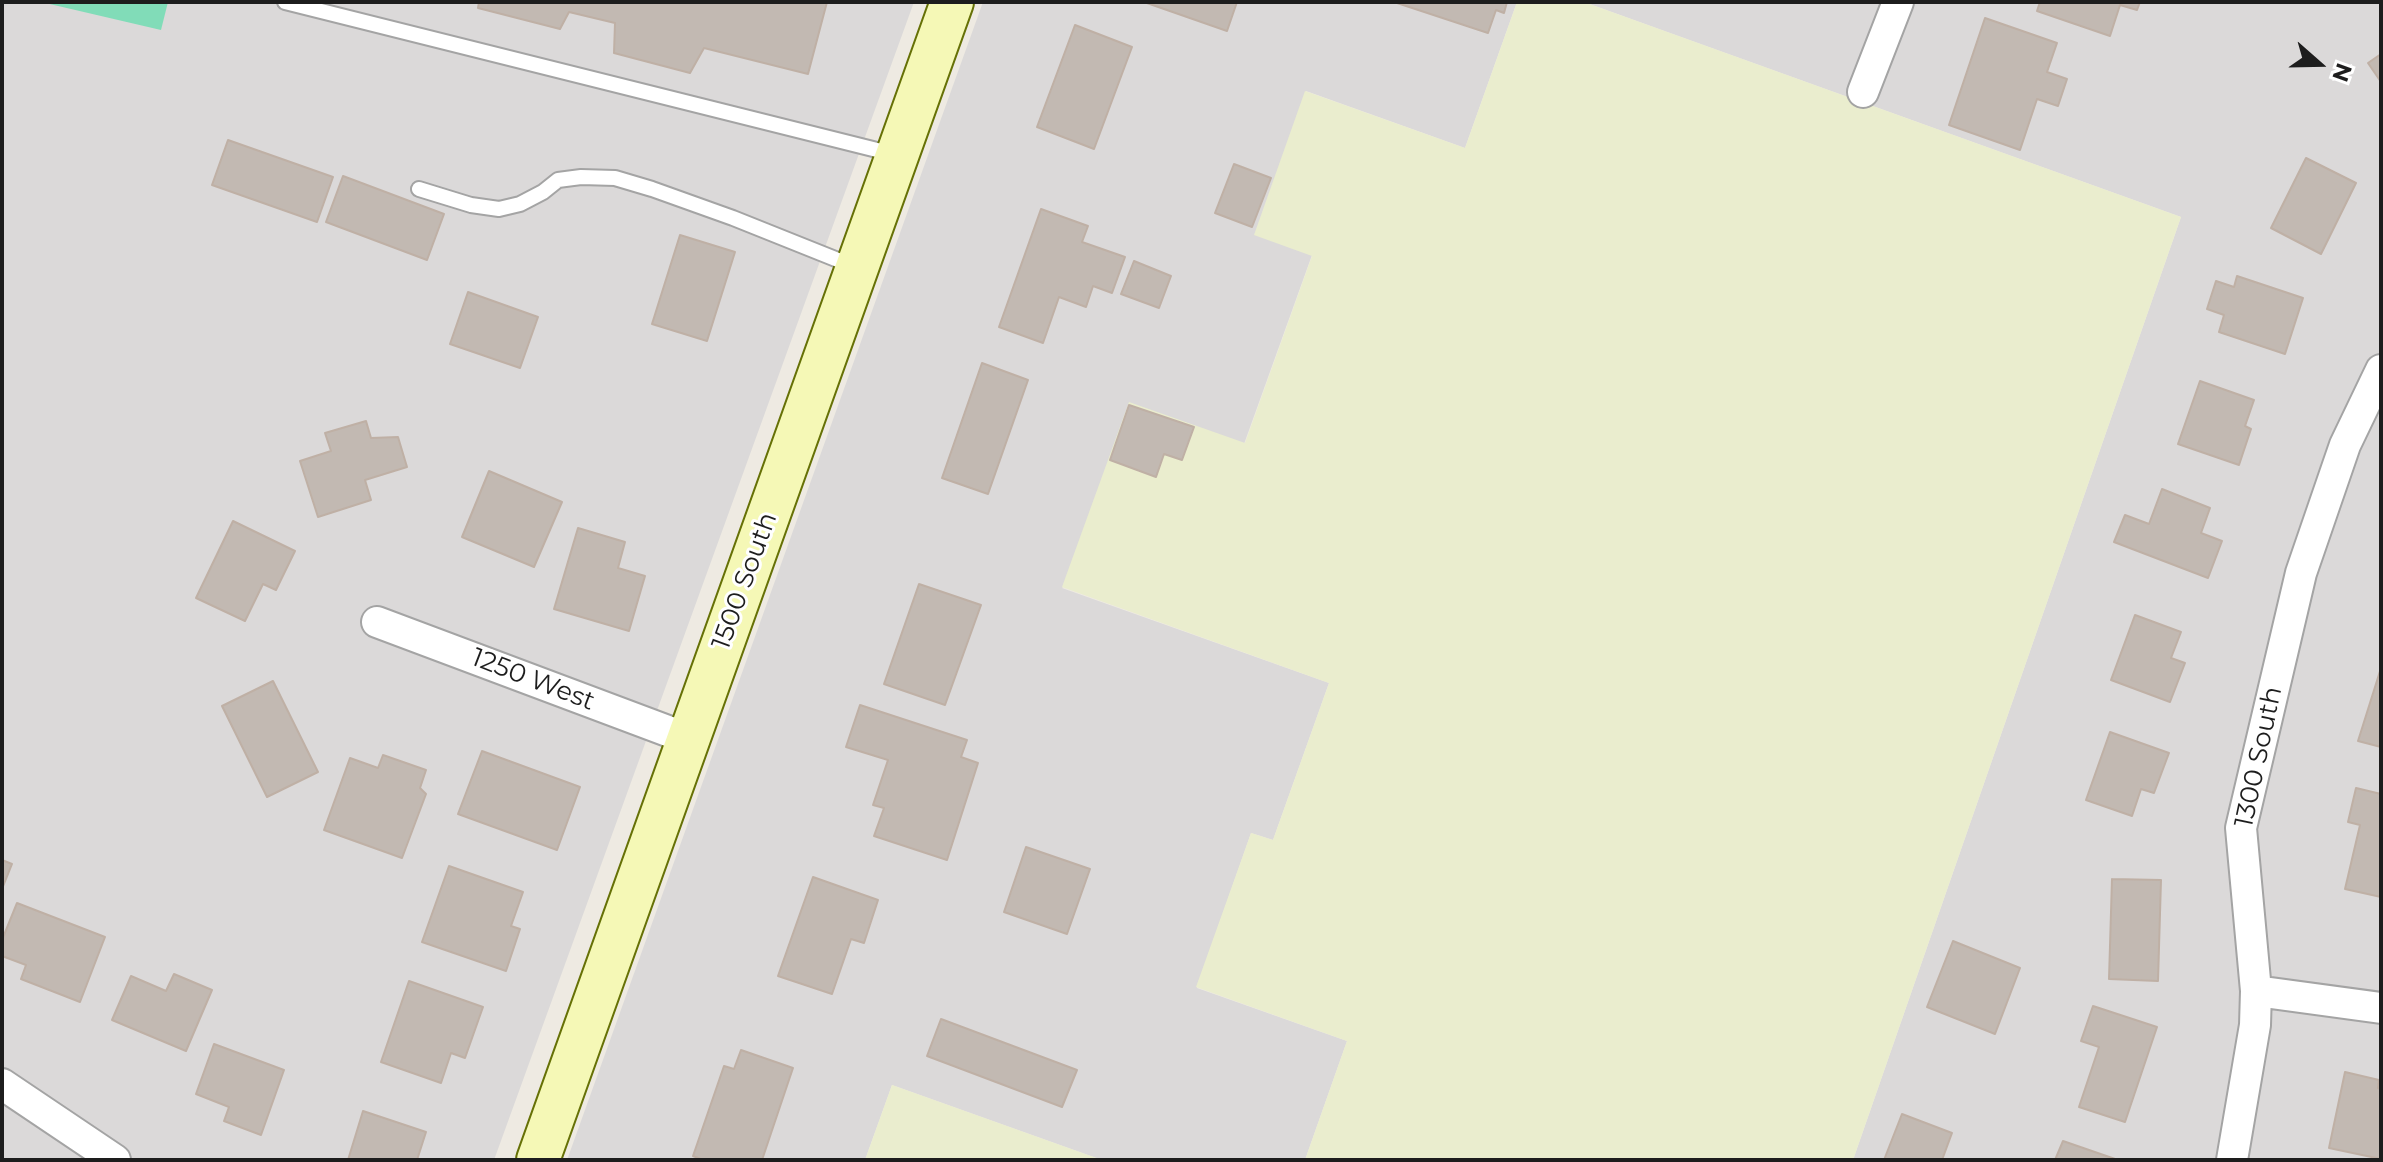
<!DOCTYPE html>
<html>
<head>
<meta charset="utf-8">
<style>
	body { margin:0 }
	#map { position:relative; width:2383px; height:1162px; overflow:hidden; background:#eeeae2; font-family:Montserrat,sans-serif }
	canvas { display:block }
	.frame { position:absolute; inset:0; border:4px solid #1d1d1d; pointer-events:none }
	.north { position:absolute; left:2279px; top:24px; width:80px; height:80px; -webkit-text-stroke:6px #fff; paint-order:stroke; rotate:110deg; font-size:22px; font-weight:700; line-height:32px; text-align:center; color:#1d1d1d }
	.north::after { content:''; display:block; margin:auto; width:28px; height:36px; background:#1d1d1d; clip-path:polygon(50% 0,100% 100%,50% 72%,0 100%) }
</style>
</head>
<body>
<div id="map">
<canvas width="2383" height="1162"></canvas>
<div class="frame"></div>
<div class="north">N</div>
</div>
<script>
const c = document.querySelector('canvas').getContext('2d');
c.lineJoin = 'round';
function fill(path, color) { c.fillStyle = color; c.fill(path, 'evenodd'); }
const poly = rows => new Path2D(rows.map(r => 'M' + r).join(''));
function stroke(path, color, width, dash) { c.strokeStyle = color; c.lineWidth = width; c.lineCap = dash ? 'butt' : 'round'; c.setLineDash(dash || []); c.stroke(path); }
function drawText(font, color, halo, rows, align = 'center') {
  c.font = font + ' Montserrat,sans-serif'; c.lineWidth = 6; c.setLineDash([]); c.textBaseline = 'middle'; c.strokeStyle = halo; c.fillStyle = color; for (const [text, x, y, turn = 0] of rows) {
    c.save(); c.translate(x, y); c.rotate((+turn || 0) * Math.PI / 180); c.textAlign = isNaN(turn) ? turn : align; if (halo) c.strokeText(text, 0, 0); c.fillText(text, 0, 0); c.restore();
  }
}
const residential = poly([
	[2,2,914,2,494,1160,2,1160],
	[983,2,1517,2,1465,148,1306,91,1312,255,1244,444,1062,588,1329,683,1273,840,1251,833,1197,988,1347,1041,1305,1160,1102,1160,892,1085,865,1160,567,1160],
	[1584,2,2381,2,2381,1160,1853,1160,2181,217]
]);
const farmland = poly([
	[1517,2,1584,2,2181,217,1853,1160,1305,1160,1347,1041,1196,987,1251,833,1273,840,1329,683,1062,587,1129,402,1245,443,1312,256,1254,235,1305,91,1465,148],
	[892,1085,1102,1160,865,1160]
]);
const pitch = poly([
	[41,2,168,2,161,30]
]);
const building = poly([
	[479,2,827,2,808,74,704,48,690,73,614,53,615,23,569,12,560,29,478,8,479,2],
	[1144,2,1237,2,1227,31,1144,2],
	[1394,2,1507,2,1504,13,1496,10,1488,33,1394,2],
	[2040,2,2140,2,2137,10,2120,5,2110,36,2037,11,2040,2],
	[1985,18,2057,43,2047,72,2067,79,2058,106,2037,99,2020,150,1949,125,1985,18],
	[1075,25,1132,47,1094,149,1037,127,1075,25],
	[2381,54,2381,82,2368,63,2381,54],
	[228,140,333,177,317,222,212,185,228,140],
	[2306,158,2356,183,2321,254,2271,228,2306,158],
	[1234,164,1271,178,1252,227,1215,213,1234,164],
	[343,176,444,214,427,260,326,222,343,176],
	[1041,209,1088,226,1082,242,1125,257,1112,293,1093,286,1086,307,1059,297,1043,343,999,327,1041,209],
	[680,235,735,252,707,341,652,324,680,235],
	[1134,261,1171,276,1159,308,1121,294,1134,261],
	[2237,276,2303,298,2285,354,2219,332,2224,315,2207,309,2216,281,2234,287,2237,276],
	[468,292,538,317,520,368,450,344,468,292],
	[982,363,1028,380,988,494,942,478,982,363],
	[2200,381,2254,400,2245,426,2251,429,2239,465,2178,444,2200,381],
	[1129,405,1194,427,1182,460,1164,454,1156,477,1110,460,1129,405],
	[366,421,371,438,398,437,407,467,365,480,371,500,318,517,300,461,331,451,325,433,366,421],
	[489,471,562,502,534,567,462,537,489,471],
	[2162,489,2210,508,2201,533,2222,541,2208,578,2114,542,2125,515,2149,524,2162,489],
	[233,521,295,551,276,590,263,584,245,621,196,598,233,521],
	[578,528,625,542,618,568,645,576,629,631,554,609,578,528],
	[919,584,981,605,945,705,884,684,919,584],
	[2135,615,2181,632,2171,658,2185,663,2170,702,2111,680,2135,615],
	[2381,668,2381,747,2358,741,2381,668],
	[273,681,318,772,267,797,222,706,273,681],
	[860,705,967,740,961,757,978,763,947,860,874,836,884,808,873,805,888,760,846,747,860,705],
	[2110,732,2169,753,2154,793,2141,789,2132,816,2086,800,2110,732],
	[482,751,580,787,557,850,458,814,482,751],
	[383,755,426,770,420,788,426,794,402,858,324,830,350,758,378,768,383,755],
	[2356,788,2381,794,2381,897,2345,889,2360,825,2348,822,2356,788],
	[1026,847,1090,869,1067,934,1004,912,1026,847],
	[2,860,12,864,2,889,2,860],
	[449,866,523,892,511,926,520,929,506,971,422,942,449,866],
	[813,877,878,900,864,943,851,939,832,994,778,976,813,877],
	[2112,879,2161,880,2158,981,2109,979,2112,879],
	[17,903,105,937,80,1002,21,979,26,965,2,956,2,940,17,903],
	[1953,941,2020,968,1995,1034,1927,1007,1953,941],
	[174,974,212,990,186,1051,112,1020,131,976,166,991,174,974],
	[409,981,483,1007,465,1058,451,1053,441,1083,381,1062,409,981],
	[2093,1006,2157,1027,2125,1122,2079,1107,2099,1047,2081,1041,2093,1006],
	[941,1019,1077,1070,1062,1107,927,1056,941,1019],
	[214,1044,284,1070,261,1135,224,1121,229,1107,196,1094,214,1044],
	[741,1050,793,1068,762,1160,703,1160,693,1156,724,1066,734,1069,741,1050],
	[2345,1072,2379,1080,2378,1088,2381,1089,2381,1159,2329,1148,2345,1072],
	[363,1111,426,1132,417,1160,348,1160,363,1111],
	[1902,1114,1952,1133,1942,1160,1884,1160,1902,1114],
	[2063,1141,2118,1160,2055,1160,2063,1141]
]);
const lane = poly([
	[285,2,893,154],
	[419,189,471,205,499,209,520,204,543,192,558,180,581,177,615,178,652,189,733,218,853,266]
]);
const street = poly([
	[1863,92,1898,2],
	[377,622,689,739],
	[2256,991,2381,1008],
	[2,1084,115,1160],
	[2232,1160,2255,1025,2256,991,2241,828,2301,573,2345,445,2381,370]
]);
const secondary = poly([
	[538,1160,952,2]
]);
const streetNames = [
	["1500 South",745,581,-70],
	["1250 West",533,680,21],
	["1300 South",2259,757,-78]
];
fill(residential, '#dbd9d9');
fill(farmland, '#eaedce');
fill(pitch, '#81dcb8');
fill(building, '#c2b9b2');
stroke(building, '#bfb0a5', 2);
stroke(lane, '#a4a4a4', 18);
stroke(street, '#a4a4a4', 34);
stroke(secondary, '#667106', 46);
stroke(lane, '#fff', 14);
stroke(street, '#fff', 30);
stroke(secondary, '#f5f8b6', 42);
drawText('26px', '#1d1d1d', '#fff', streetNames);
</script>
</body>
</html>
